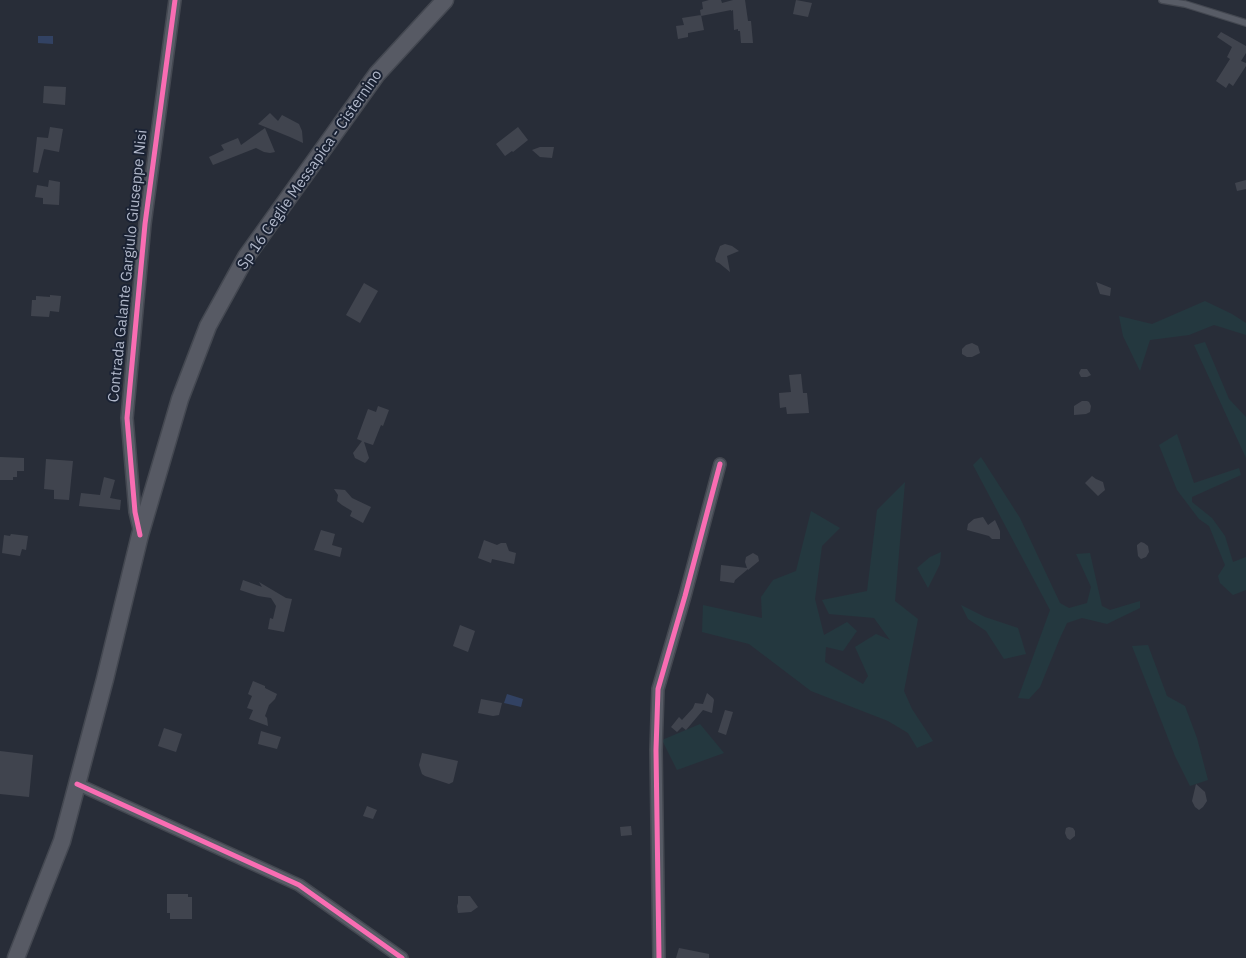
<!DOCTYPE html>
<html>
<head>
<meta charset="utf-8">
<style>
	body { margin:0 }
	canvas { display:block; background:#282d38 }
</style>
</head>
<body>
<canvas width="1246" height="958"></canvas>
<script>
const c = document.querySelector('canvas').getContext('2d');
c.lineJoin = 'round';
function fill(path, color) { c.fillStyle = color; c.fill(path, 'evenodd'); }
const poly = rows => new Path2D(rows.map(r => 'M' + r).join(''));
function stroke(path, color, width, dash) { c.strokeStyle = color; c.lineWidth = width; c.lineCap = dash ? 'butt' : 'round'; c.setLineDash(dash || []); c.stroke(path); }
function drawText(font, color, halo, rows, align = 'center') {
  c.font = font + ' "IBM Plex Sans",sans-serif'; c.lineWidth = 4; c.setLineDash([]); c.textBaseline = 'middle'; c.strokeStyle = halo; c.fillStyle = color; for (const [text, x, y, turn = 0] of rows) {
    c.save(); c.translate(x, y); c.rotate((+turn || 0) * Math.PI / 180); c.textAlign = isNaN(turn) ? turn : align; if (halo) c.strokeText(text, 0, 0); c.fillText(text, 0, 0); c.restore();
  }
}
const green = poly([
	[1205,301,1232,314,1246,323,1246,335,1214,325,1189,335,1150,340,1140,371,1123,336,1119,316,1152,324],
	[1205,342,1229,399,1246,417,1246,458,1194,345],
	[1177,434,1194,483,1239,468,1241,475,1192,497,1192,502,1212,518,1225,536,1233,562,1246,557,1246,590,1233,595,1220,583,1218,576,1225,565,1209,526,1199,519,1177,490,1159,445],
	[981,457,1020,518,1060,603,1069,608,1087,603,1091,587,1076,554,1090,553,1102,606,1110,610,1140,601,1140,608,1107,624,1082,618,1067,623,1060,638,1040,687,1029,699,1018,698,1050,610,973,465],
	[905,482,895,601,918,619,904,691,912,709,933,741,917,748,908,733,888,721,811,691,749,644,702,632,703,605,762,618,761,597,773,580,796,571,811,511,840,528,822,546,815,599,824,635,847,622,857,631,843,651,826,647,825,662,863,684,868,676,855,647,876,634,890,640,874,618,829,614,822,600,867,591,877,510],
	[941,552,940,564,928,588,917,568,930,557],
	[961,605,985,617,1018,628,1026,654,1004,659,986,631,968,619],
	[1148,645,1167,696,1185,706,1197,738,1208,780,1190,786,1175,756,1132,646],
	[700,724,724,753,677,770,662,740]
]);
const water = poly([
	[38,36,53,36,53,44,38,43],
	[507,694,523,699,521,707,504,703]
]);
const building = poly([
	[709,0,721,0,722,3,733,0,745,0,748,21,751,21,753,43,741,43,740,31,738,31,738,29,734,30,733,10,731,11,731,10,701,16,700,10,703,9,702,2],
	[796,0,812,3,808,17,793,14],
	[701,15,704,30,688,33,688,37,678,39,676,26,684,25,682,18],
	[1221,32,1246,46,1246,53,1241,61,1246,63,1246,66,1233,86,1229,83,1226,88,1216,81,1230,59,1227,57,1232,47,1217,37],
	[44,86,66,87,65,105,43,103],
	[270,113,278,121,282,115,299,124,302,131,303,143,290,137,258,124],
	[50,127,63,129,59,152,44,149,38,173,33,172,37,137,48,138],
	[518,127,528,140,513,152,512,151,505,156,496,144],
	[265,128,275,152,270,153,264,152,256,148,213,165,209,157,224,150,221,145,238,138,241,145],
	[540,147,554,147,552,158,540,157,532,150],
	[49,180,60,182,59,205,43,204,43,198,35,197,37,185,48,187],
	[1246,180,1246,189,1237,191,1235,183],
	[725,244,732,246,739,251,727,256,730,272,719,263,716,262,715,259,720,246],
	[1096,282,1111,288,1110,296,1100,294],
	[364,283,378,291,360,323,346,315],
	[50,295,61,296,59,312,50,311,49,317,31,316,32,300,36,300,36,296,50,297],
	[972,343,978,346,980,353,972,357,967,357,962,354,962,349,966,345],
	[1081,369,1087,369,1091,375,1087,377,1081,377,1079,373],
	[801,374,803,393,807,393,809,413,787,414,786,407,780,408,779,393,791,392,789,375],
	[1082,401,1087,401,1089,402,1091,406,1090,412,1086,414,1074,415,1074,406],
	[378,406,389,410,383,426,381,425,373,445,364,442,369,458,367,461,365,463,355,458,353,453,362,441,357,439,368,409,376,412],
	[0,457,24,458,24,471,17,471,17,477,13,477,13,480,0,480],
	[46,459,73,461,69,500,54,499,54,490,44,489],
	[1092,476,1096,479,1103,482,1105,490,1098,496,1085,483],
	[104,477,115,480,110,498,121,500,120,510,79,506,81,493,100,495],
	[334,489,345,490,352,498,371,507,363,523,350,516,352,511,342,505,337,501,338,495],
	[983,517,988,525,995,520,1000,531,1000,539,992,539,989,536,967,530,968,524,974,519],
	[321,530,335,534,332,545,342,548,340,557,314,550],
	[11,534,28,536,26,550,22,549,20,556,2,553,4,535,10,536],
	[484,540,497,545,501,543,506,543,509,551,516,553,514,564,492,559,491,563,478,558],
	[1141,542,1144,543,1148,546,1149,552,1146,557,1141,559,1138,556,1137,547,1137,545],
	[753,553,758,556,759,561,748,570,748,569,735,580,734,583,720,581,721,565,747,568,745,562,746,557],
	[243,580,262,587,259,582,286,598,292,599,284,632,268,629,270,618,273,619,276,606,271,598,258,596,240,590],
	[460,625,475,631,468,652,453,646],
	[253,681,265,686,265,688,277,694,275,699,269,705,265,716,267,718,268,726,249,719,253,710,247,708,252,696,248,694],
	[707,693,713,698,714,700,712,713,703,710,686,730,682,727,677,732,671,727,679,717,682,720,693,708,695,703,703,704],
	[481,699,502,703,499,715,493,716,478,713],
	[725,710,733,712,726,735,718,732],
	[164,728,182,734,176,752,158,746],
	[261,731,281,737,277,749,258,744],
	[0,751,33,755,29,797,0,794],
	[422,753,458,761,453,782,449,784,425,776,422,774,419,765],
	[1196,784,1205,792,1207,801,1203,807,1199,810,1195,807,1192,801],
	[367,806,377,810,373,819,363,816],
	[631,826,632,835,621,836,620,827],
	[1069,827,1073,828,1075,831,1075,836,1070,840,1067,838,1065,833,1066,828],
	[167,894,188,894,188,897,192,897,192,919,170,919,170,913,167,913],
	[458,896,470,896,478,907,471,912,458,913,457,906,458,903],
	[679,948,709,954,709,958,676,958]
]);
const service = poly([
	[1162,0,1185,4,1246,23]
]);
const minor = poly([
	[140,533,135,512,127,418,145,224,175,0],
	[77,784,299,885,402,958],
	[659,958,656,750,658,689,685,596,720,464]
]);
const secondary = poly([
	[16,958,62,841,105,679,140,535,180,399,208,326,246,257,377,74,445,0]
]);
const cycleway = poly([
	[140,535,135,512,127,418,145,224,175,0],
	[77,784,299,885,402,958],
	[659,958,656,750,658,689,685,596,720,464]
]);
const streetNames = [
	["Sp 16 Ceglie Messapica - Cisternino",310,170,-55],
	["Contrada Galante Gargiulo Giuseppe Nisi",128,266,-84]
];
fill(green, '#24383f');
fill(water, '#324263');
fill(building, '#40444e');
stroke(service, '#444851', 8);
stroke(minor, '#444851', 14);
stroke(secondary, '#444851', 19);
stroke(service, '#585c66', 5.5);
stroke(minor, '#585c66', 11);
stroke(secondary, '#575a64', 16);
stroke(cycleway, '#f96db3', 5);
drawText('15px', '#b1b8ca', '#1a2233', streetNames);
</script>
</body>
</html>
